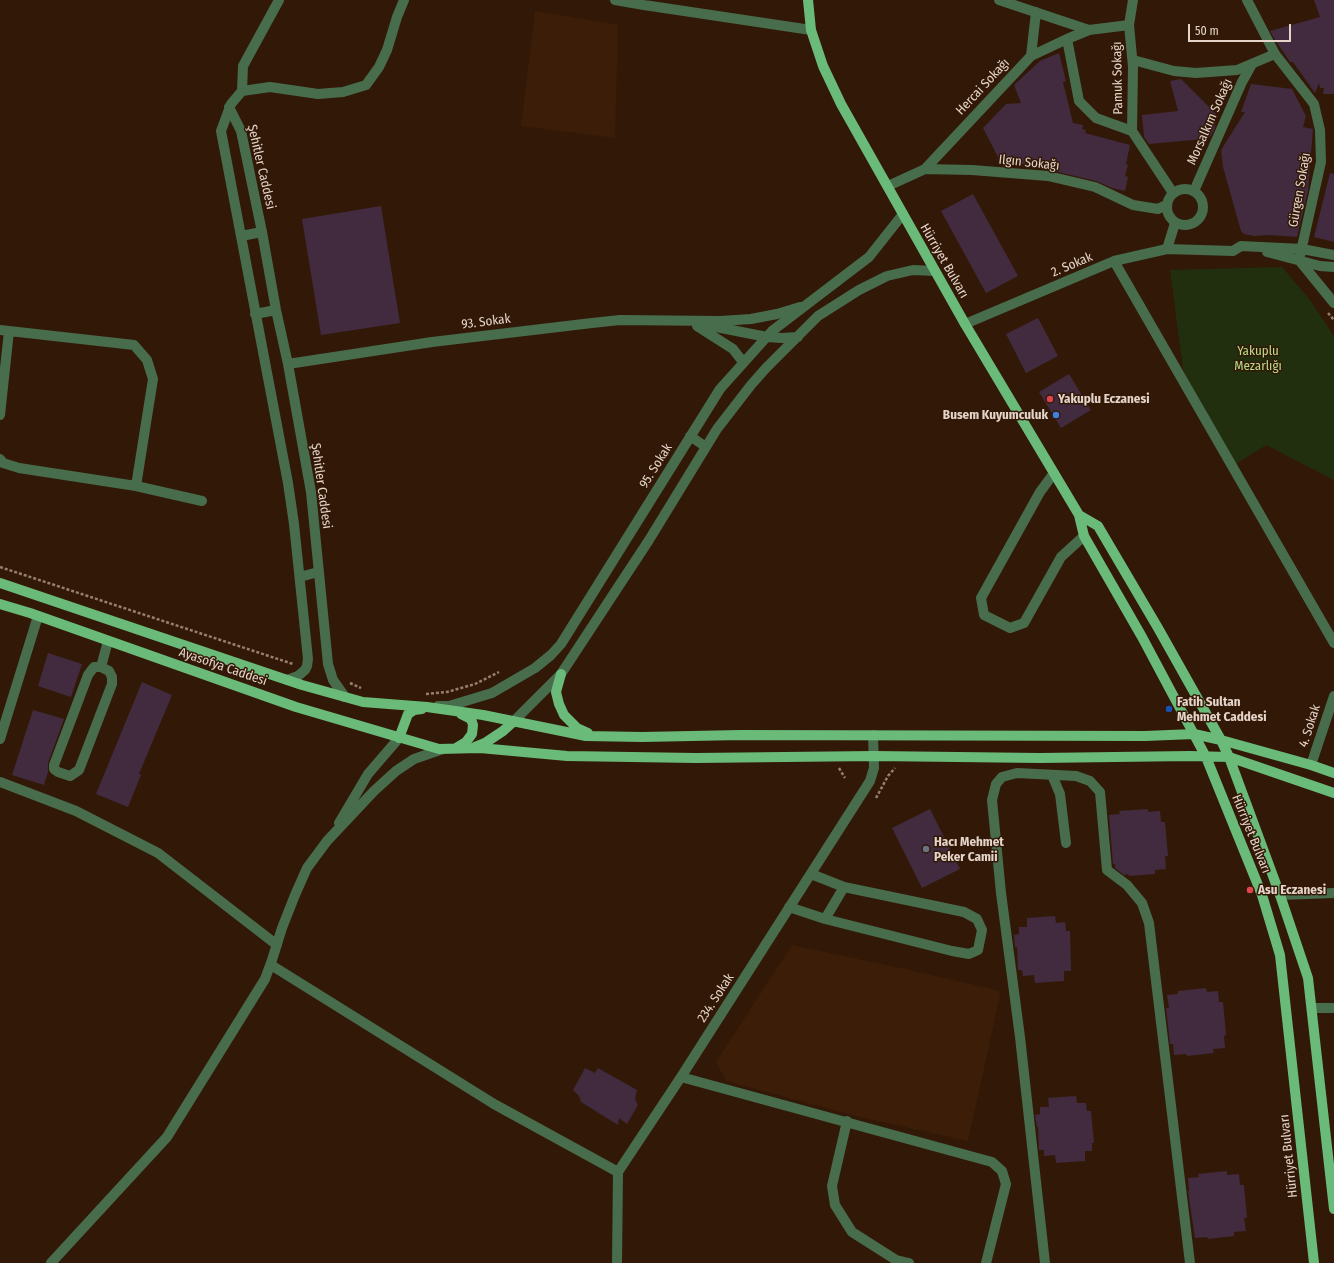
<!DOCTYPE html>
<html>
<head>
<meta charset="utf-8">
<style>
	body { margin:0 }
	#map { position:relative; width:1334px; height:1263px; overflow:hidden; background:#321907; font-family:"Fira Sans Condensed",sans-serif }
	canvas { display:block }
	.scale { position:absolute; left:1188px; top:24px; width:103px; height:18px; box-sizing:border-box; border:2px solid #e5d4c9; border-top:0; padding-left:5px; font-size:12px; line-height:14px; white-space:nowrap; color:#e5d4c9; -webkit-text-stroke:3px #321907; paint-order:stroke }
</style>
</head>
<body>
<div id="map">
<canvas width="1334" height="1263"></canvas>
<div class="scale">50 m</div>
</div>
<script>
const c = document.querySelector('canvas').getContext('2d');
c.lineJoin = 'round';
function fill(path, color) { c.fillStyle = color; c.fill(path, 'evenodd'); }
const poly = rows => new Path2D(rows.map(r => 'M' + r).join(''));
function stroke(path, color, width, dash) { c.strokeStyle = color; c.lineWidth = width; c.lineCap = dash ? 'butt' : 'round'; c.setLineDash(dash || []); c.stroke(path); }
function drawText(font, color, halo, rows, align = 'center') {
  c.font = font + ' "Fira Sans Condensed",sans-serif'; c.lineWidth = 3; c.setLineDash([]); c.textBaseline = 'middle'; c.strokeStyle = halo; c.fillStyle = color; for (const [text, x, y, turn = 0] of rows) {
    c.save(); c.translate(x, y); c.rotate((+turn || 0) * Math.PI / 180); c.textAlign = isNaN(turn) ? turn : align; if (halo) c.strokeText(text, 0, 0); c.fillText(text, 0, 0); c.restore();
  }
}
const built = poly([
	[535,11,618,25,615,138,521,126],
	[792,945,900,968,1001,991,968,1141,860,1117,726,1081,716,1062]
]);
const green = poly([
	[1282,267,1310,300,1334,336,1334,480,1266,445,1236,464,1185,384,1170,270]
]);
const building = poly([
	[1314,0,1334,0,1334,94,1323,94,1324,88,1320,88,1319,83,1315,93,1293,62,1290,62,1275,40,1270,31,1320,17],
	[1059,53,1066,81,1063,82,1073,123,1083,125,1082,129,1086,130,1085,133,1130,145,1126,164,1128,165,1125,176,1128,177,1125,191,1112,188,1096,181,1045,169,1044,167,1000,161,983,128,1006,104,1021,103,1014,85,1040,61],
	[1181,79,1216,114,1215,128,1211,136,1205,139,1149,144,1144,137,1142,115,1178,111,1170,81],
	[1251,84,1292,89,1306,116,1303,127,1313,129,1308,191,1297,237,1269,235,1254,236,1244,234,1241,231,1223,167,1221,150,1245,112,1241,112],
	[1330,173,1334,174,1334,242,1314,237],
	[973,194,1018,276,986,293,941,211],
	[381,206,400,323,321,335,302,219],
	[1038,318,1058,356,1026,373,1006,334],
	[1069,374,1091,410,1061,428,1039,392],
	[48,653,82,664,71,697,38,686],
	[142,682,172,695,139,774,141,775,128,807,96,794],
	[33,710,64,719,48,763,48,772,44,785,12,775],
	[930,809,960,869,922,888,892,828],
	[1148,809,1148,812,1160,811,1161,822,1165,822,1168,856,1165,856,1166,869,1155,870,1155,874,1129,876,1128,874,1124,875,1115,868,1115,864,1113,864,1109,815,1120,814,1119,811],
	[1055,916,1056,923,1065,922,1066,931,1070,931,1071,971,1064,971,1064,981,1035,983,1034,975,1023,976,1022,970,1018,970,1017,947,1015,947,1014,935,1019,934,1019,927,1027,927,1027,918],
	[1206,988,1207,992,1218,991,1219,1002,1223,1002,1226,1035,1224,1036,1225,1048,1213,1049,1214,1053,1187,1056,1186,1054,1174,1055,1173,1044,1170,1044,1166,1008,1169,1008,1167,995,1178,994,1178,991],
	[585,1068,595,1073,598,1068,637,1090,635,1099,638,1105,627,1124,619,1118,618,1125,581,1102,579,1096,573,1090],
	[1076,1096,1077,1103,1086,1103,1087,1111,1091,1111,1094,1143,1092,1143,1092,1151,1085,1151,1085,1161,1056,1163,1055,1155,1044,1156,1044,1150,1039,1150,1038,1127,1037,1127,1035,1115,1040,1114,1040,1107,1049,1107,1048,1098],
	[1227,1171,1227,1175,1239,1174,1240,1185,1244,1185,1247,1218,1244,1218,1246,1231,1234,1232,1234,1236,1208,1239,1207,1237,1195,1238,1188,1191,1189,1191,1188,1178,1199,1177,1198,1174]
]);
const path = poly([
	[1328,313,1334,320],
	[0,567,293,664],
	[350,683,361,688],
	[426,694,447,692,475,684,499,672],
	[839,768,845,778],
	[876,798,888,776,895,768]
]);
const minor = poly([
	[615,0,644,5,811,30],
	[999,0,1089,30],
	[1247,0,1275,54,1314,104,1320,130,1321,162,1299,260],
	[1129,25,1133,67,1132,131],
	[1067,39,1079,101,1096,118,1132,131,1173,193],
	[1031,56,1067,39,1089,30,1129,25,1133,0],
	[1133,60,1174,71,1196,73,1237,70,1275,54],
	[242,91,243,66,279,0],
	[229,107,241,131,262,232,276,310,288,364,311,492,328,664,333,680,345,697],
	[925,169,1031,56,1036,12],
	[888,186,925,169,972,170,1048,176,1095,187,1133,205,1158,209,1166,205],
	'1167 207a18 18 0 1 1 36 0a18 18 0 1 1-36 0Z',
	[1194,191,1242,82,1252,64],
	[241,236,262,232],
	[1167,249,1175,223],
	[1267,252,1320,266,1334,267],
	[1299,260,1334,303],
	[1114,261,1334,643],
	[255,314,276,310],
	[965,324,1114,261,1167,249,1233,251,1241,246,1302,249,1334,255],
	[706,325,767,337,782,338,798,337],
	[697,326,733,349,743,362],
	[0,330,134,345,147,360,153,379,136,486],
	[288,364,432,342,592,323,620,320,720,321,751,319,777,314,800,307],
	[0,415,9,331],
	[690,436,706,447],
	[0,459,3,463,19,468,136,486,202,501],
	[1054,473,1040,492,981,598,984,615,1010,628,1024,623,1061,557,1084,536],
	[300,577,318,572],
	[101,667,109,671,112,677,112,684,79,770,70,776,58,772,54,769,54,765,88,675,94,667,101,667,108,641],
	[287,680,298,676,305,670,307,666,308,659,294,524,288,483,221,131,231,104,242,91,270,87,318,94,343,92,366,85,379,67,387,50,397,17,404,0],
	[438,706,449,706,492,693,535,668,551,655,561,644,720,389,772,331,869,257,903,214],
	[514,721,561,674,649,540,717,429,751,385,766,368,818,316,859,290,887,276,913,270,935,271],
	[0,739,38,616],
	[1311,765,1334,696],
	[1052,775,1060,794,1066,843],
	[0,782,76,811,158,853,277,945],
	[339,823,368,774,399,738],
	[1280,895,1334,893],
	[789,907,825,919,952,951,969,954,978,950,982,930,977,919,964,912,844,887,811,874],
	[825,919,844,887],
	[271,965,494,1104,618,1172],
	[1312,1008,1334,1008],
	[681,1077,992,1162,1002,1171,1006,1184,986,1263],
	[847,1121,832,1186,835,1205,852,1232,896,1260,909,1263],
	[51,1263,167,1137,265,979,272,960,282,928,295,895,307,868,327,841,374,791,396,771,414,759,443,749],
	[617,1263,618,1172,681,1077,870,781,874,768,873,735],
	[1045,1263,1020,1037,1001,893,992,800,996,784,1002,777,1017,773,1076,776,1090,781,1100,792,1107,870,1127,885,1142,903,1149,923,1190,1263]
]);
const major = poly([
	[808,0,811,30,823,66,841,104,965,324,1079,515,1084,536,1142,637,1206,757,1262,895,1280,955,1314,1263],
	[1079,515,1098,526,1158,628,1221,740,1229,757,1280,895,1308,978,1334,1209],
	[0,583,302,685,363,702,427,707,483,715,586,736,642,737,741,735,1145,736,1194,734,1221,740,1311,765,1334,773],
	[0,604,30,613,296,707,439,749,480,748,567,756,696,758,874,756,1040,758,1190,756,1229,757,1334,793],
	[561,674,556,692,559,704,564,715,577,728,588,733],
	[399,738,408,714,414,710,422,709],
	[475,747,485,743,503,731,514,721],
	[456,748,466,742,472,734,473,725,471,719,461,714]
]);
const markers = [
	[1050,399,4,"#e0444e"],
	[1056,415,4,"#3f7fe0"],
	[1169,709,4,"#1a4fb4"],
	[926,849,4,"#6b7280"],
	[1250,890,4,"#e0444e"]
];
const streetNames = [
	["Pamuk Sokağı",1118,78,-91],
	["Hercai Sokağı",983,87,-47],
	["Morsalkım Sokağı",1210,122,-66],
	["Ilgın Sokağı",1029,163,6],
	["Şehitler Caddesi",261,167,77],
	["Gürgen Sokağı",1300,190,-80],
	["Hürriyet Bulvarı",944,261,60],
	["2. Sokak",1072,265,-23],
	["93. Sokak",486,322,-7],
	["95. Sokak",656,466,-58],
	["Şehitler Caddesi",321,486,82],
	["Ayasofya Caddesi",223,667,19],
	["4. Sokak",1310,726,-72],
	["Hürriyet Bulvarı",1251,834,68],
	["234. Sokak",716,998,-57],
	["Hürriyet Bulvarı",1289,1156,-96]
];
const parkNames = [
	["Yakuplu",1258,351],
	["Mezarlığı",1258,366]
];
const poiNames = [
	["Yakuplu Eczanesi",1058,399],
	["Busem Kuyumculuk",1048,415,"right"],
	["Fatih Sultan",1177,702],
	["Mehmet Caddesi",1177,717],
	["Hacı Mehmet",934,842],
	["Peker Camii",934,857],
	["Asu Eczanesi",1258,890]
];
fill(built, '#3c1d07');
fill(green, '#212f0f');
fill(building, '#422a3f');
stroke(path, '#947f71', 2.5, [3, 2]);
stroke(minor, '#476d4d', 10);
stroke(major, '#6abb79', 10);
for (const [x, y, r, color] of markers) { const dot = new Path2D(); dot.arc(x, y, r, 0, 2 * Math.PI); c.fillStyle = color; c.fill(dot); stroke(dot, '#321907', 1.5); }
drawText('13px', '#e5d4c9', '#321907', streetNames);
drawText('13px', '#b6dc88', '#321907', parkNames);
drawText('bold 13px', '#e5d4c9', '#321907', poiNames, 'left');
</script>
</body>
</html>
